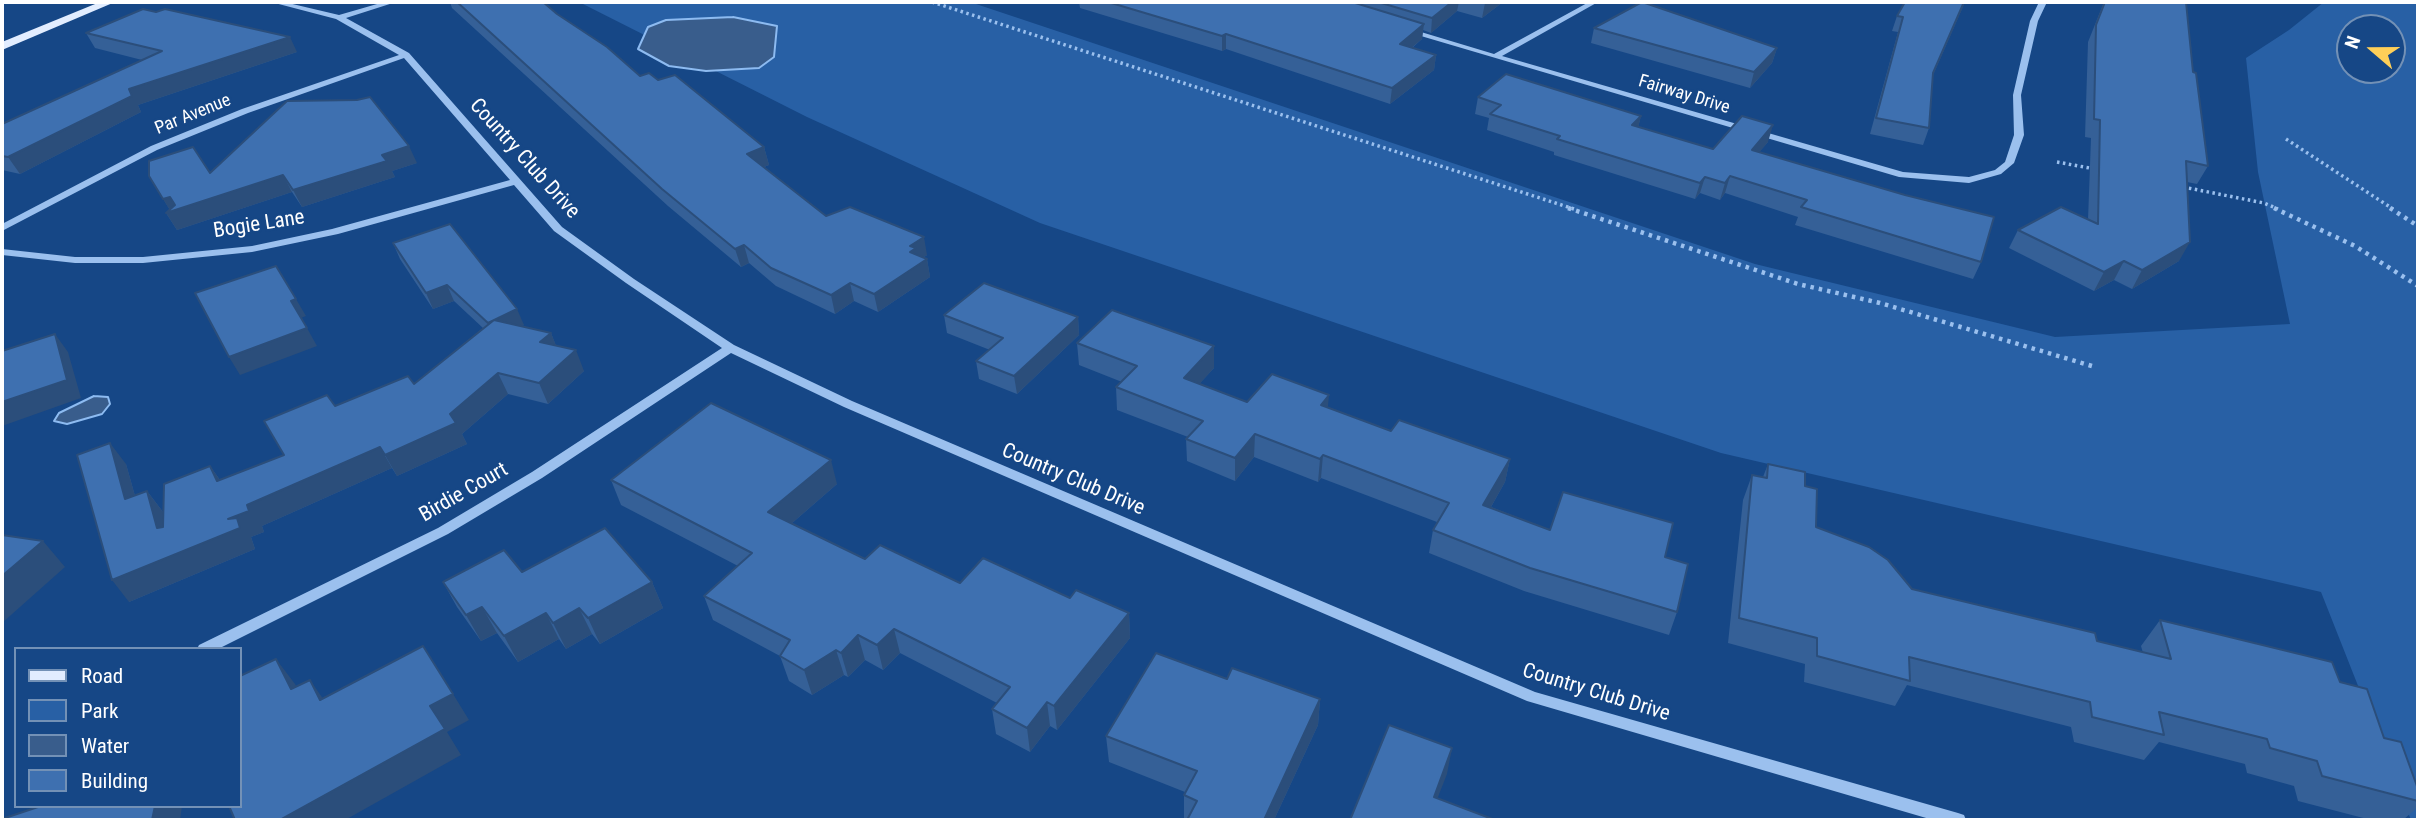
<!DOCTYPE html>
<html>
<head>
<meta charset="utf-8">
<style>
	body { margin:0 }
	#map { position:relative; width:2420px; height:822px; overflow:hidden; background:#164786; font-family:"Roboto Condensed",sans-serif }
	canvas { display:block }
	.frame { position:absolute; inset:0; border:4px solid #fff; pointer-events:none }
	.legend { position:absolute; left:14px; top:647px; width:228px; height:161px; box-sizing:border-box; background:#164786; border:2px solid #7391b6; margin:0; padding:9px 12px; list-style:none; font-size:21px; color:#fff }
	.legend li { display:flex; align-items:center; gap:14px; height:35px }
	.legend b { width:35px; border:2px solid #7391b6 }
	.north { position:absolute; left:2336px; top:14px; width:70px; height:70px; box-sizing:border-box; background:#164786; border:2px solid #7391b6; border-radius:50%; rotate:290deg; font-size:19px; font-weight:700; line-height:28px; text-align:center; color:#fff }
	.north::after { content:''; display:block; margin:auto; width:24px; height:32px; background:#ffcf58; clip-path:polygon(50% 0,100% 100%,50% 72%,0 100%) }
</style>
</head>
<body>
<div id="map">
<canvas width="2420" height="822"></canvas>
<div class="frame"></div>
<ul class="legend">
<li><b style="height:9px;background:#e2edff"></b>Road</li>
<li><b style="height:19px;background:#2860a5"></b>Park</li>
<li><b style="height:19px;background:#395d8c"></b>Water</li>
<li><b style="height:19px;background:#3e70b0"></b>Building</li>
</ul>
<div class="north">N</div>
</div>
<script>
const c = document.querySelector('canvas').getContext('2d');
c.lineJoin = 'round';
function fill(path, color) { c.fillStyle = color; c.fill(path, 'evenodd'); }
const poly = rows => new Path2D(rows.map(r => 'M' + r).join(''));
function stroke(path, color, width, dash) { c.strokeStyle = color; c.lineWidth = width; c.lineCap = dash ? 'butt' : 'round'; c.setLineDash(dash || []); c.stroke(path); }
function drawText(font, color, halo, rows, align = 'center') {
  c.font = font + ' "Roboto Condensed",sans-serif'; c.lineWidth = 5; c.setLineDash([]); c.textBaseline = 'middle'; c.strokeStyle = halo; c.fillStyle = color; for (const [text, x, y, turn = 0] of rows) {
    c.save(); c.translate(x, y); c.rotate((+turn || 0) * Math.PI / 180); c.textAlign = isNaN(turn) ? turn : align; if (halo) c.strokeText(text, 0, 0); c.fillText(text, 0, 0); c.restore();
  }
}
const green = poly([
	[579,2,970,2,1755,264,2055,337,2290,324,2258,172,2246,58,2289,30,2324,2,2418,2,2418,820,2411,820,2321,592,1721,453,1040,223,807,117],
	[2350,28,2392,28,2392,70,2350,70]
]);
const water = poly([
	[733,17,777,26,774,57,759,68,706,71,669,66,638,49,648,27,666,20,733,17],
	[94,396,108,397,110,404,102,414,67,424,54,421,59,413,94,396]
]);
const pathFar1 = poly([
	[932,2,1574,209],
	[2286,139,2393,209],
	[2057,162,2095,169],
	[2183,187,2264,203,2278,209]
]);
const path = poly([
	[1568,208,1798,284,1880,303,2092,366],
	[2274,208,2355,246,2418,286],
	[2390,208,2418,226]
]);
const minor = poly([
	[271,2,284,2,339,15,384,2,396,2,346,18,409,53,562,227,634,279,734,345,852,401,1535,692,1958,813,1964,815,1966,820,1933,820,1527,701,844,407,731,353,542,478,448,534,218,649,197,649,199,645,438,528,532,472,722,348,626,283,554,231,514,185,338,234,252,252,143,263,75,263,2,255,2,249,75,257,143,257,252,246,332,229,510,180,404,58,248,113,157,150,2,231,2,224,151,146,242,109,399,55,336,19,271,2],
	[1589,2,1598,2,1502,56,1903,172,1969,177,1995,170,2005,162,2014,135,2013,95,2030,21,2039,2,2047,2,2038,21,2021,95,2024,135,2014,163,2001,174,1969,183,1899,177,1404,31,1411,29,1494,54,1589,2]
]);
const major = poly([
	[100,2,115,2,2,50,2,42,100,2]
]);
const wall = poly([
	[450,2,543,2,557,14,640,76,658,80,764,147,769,165,764,167,826,216,927,255,924,257,927,259,930,277,878,312,854,301,835,314,776,286,749,263,741,267,668,206,452,8],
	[1079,2,1503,2,1482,18,1457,11,1431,33,1423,30,1422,39,1412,48,1436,55,1434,70,1390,104,1226,49,1222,51,1080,8],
	[1965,2,1933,75,1929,128,1923,145,1870,134,1898,32,1892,31,1897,16],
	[2104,2,2186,2,2193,72,2208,166,2197,184,2187,182,2179,261,2132,289,2114,280,2094,291,2009,248,2018,230,2088,220,2091,138,2085,137,2088,42],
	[1594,28,1777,48,1772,63,1750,88,1591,43],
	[86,33,297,52,138,105,141,112,20,174,2,170,2,124,142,60,95,48],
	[1478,97,1641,116,1638,127,1713,149,1768,142,1759,152,1981,262,1973,279,1795,225,1798,217,1725,193,1720,200,1700,193,1695,199,1554,155,1554,152,1487,130,1489,118,1475,114],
	[417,163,392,171,395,177,302,207,292,192,177,230,166,213,170,210,149,176],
	[393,243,524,325,522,326,551,333,556,346,584,371,548,404,508,394,462,434,467,444,397,476,392,468,262,526,264,532,251,537,255,549,129,602,126,464,135,496,147,491,163,512,210,466,220,480,284,455,335,406,414,384,483,328,454,301,433,309,400,259],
	[944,315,1078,317,1079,335,1017,394,979,379,976,361,990,350,947,333],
	[1077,343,1214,346,1214,368,1199,384,1247,402,1328,407,1391,431,1510,459,1505,482,1491,507,1550,530,1665,557,1677,612,1669,635,1524,591,1429,553,1433,530,1437,522,1321,478,1318,482,1254,457,1235,481,1187,461,1186,439,1188,437,1117,410,1116,387,1122,382,1079,365],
	[1768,464,1805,486,1816,527,1912,589,2097,641,2143,653,2141,646,2160,620,2340,682,2384,738,2418,801,2418,807,2403,820,2371,820,2298,801,2294,786,2247,773,2245,764,2159,742,2144,760,2074,742,2071,727,1907,685,1895,706,1804,682,1805,664,1728,643,1743,500,1752,475,1763,477],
	[611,480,837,484,791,524,865,559,960,583,1070,598,1129,613,1130,638,1057,730,1050,726,1030,752,996,734,992,709,997,703,900,653,883,670,865,660,848,677,844,675,812,695,789,681,780,656,713,620,704,596,738,566,621,505],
	[522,572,652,582,663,608,600,644,592,634,566,649,559,639,518,662,497,633,481,641,457,607,443,582],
	[1227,679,1320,699,1318,725,1274,820,1184,820,1184,795,1185,792,1109,762,1106,736]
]);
const shadedWall = poly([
	[1452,2,1459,2,1457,11,1431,33,1432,18],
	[1486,2,1503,2,1482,18,1485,3],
	[1964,2,1965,2,1926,89,1933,73],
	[1424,24,1422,39,1398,59,1400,44],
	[1226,34,1226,49,1222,51,1222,36],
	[290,37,297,52,138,105,141,112,20,174,8,157,129,89],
	[1777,48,1772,63,1750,88,1754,72],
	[1436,55,1434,70,1390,104,1392,88],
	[1641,116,1637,132,1632,125],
	[1773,125,1768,142,1747,167,1752,150],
	[409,146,417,163,392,171,395,177,302,207,293,190,382,155],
	[764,147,769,165,752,171,747,154],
	[283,175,292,192,177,230,166,213,171,212,163,199],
	[1730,176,1725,193,1720,200,1725,183],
	[1705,177,1700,193,1695,199,1700,183],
	[924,237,927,255,918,261,927,259,930,277,878,312,874,294,910,246],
	[2190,242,2179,261,2132,289,2142,270],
	[744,245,749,263,741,267,735,249],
	[2124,261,2114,280,2094,291,2104,272],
	[850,283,854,301,835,314,831,295],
	[447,285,454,301,433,309,426,293],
	[296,299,306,316,301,318,291,301],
	[517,309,524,325,495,338,488,323],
	[1078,317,1079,335,1017,394,1014,376],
	[307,328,317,346,240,375,229,357],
	[551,333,559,353,540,342],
	[55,334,68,352,81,398,2,426,2,402],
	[1214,346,1214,368,1184,401,1184,378],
	[576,350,584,371,548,404,539,383],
	[498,373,508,394,462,434,467,444,397,476,385,455,450,414],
	[1329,395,1327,417,1321,405],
	[1255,434,1254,457,1235,481,1235,458],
	[110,443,126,464,142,521,125,499],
	[380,447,392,468,262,526,264,532,251,537,255,549,129,602,112,580,228,519,247,505],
	[1323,455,1321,478,1318,482,1320,459],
	[1510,459,1505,482,1479,528,1483,505],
	[831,460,837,484,776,537,768,512],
	[210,466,225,487,217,481],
	[147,491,163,512,173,550,157,528],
	[43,541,65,567,2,623,2,576],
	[652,582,663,608,600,644,588,618],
	[482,607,497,633,481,641,466,615],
	[579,608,592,634,566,649,553,623],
	[546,613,559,639,518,662,504,636],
	[1129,613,1130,638,1057,730,1054,706],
	[894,629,900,653,883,670,877,645],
	[858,635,865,660,848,677,841,653],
	[836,650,844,675,812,695,804,670],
	[276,659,295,684,311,715,291,689],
	[310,680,328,706,320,700],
	[453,694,469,720,447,732,461,755,345,820,280,820,430,706],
	[1320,699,1318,725,1274,820,1264,820],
	[1047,702,1050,726,1030,752,1027,728],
	[1452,748,1447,774,1429,820,1434,797],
	[155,806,182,806,180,820,152,820]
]);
const building = poly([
	[457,2,543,2,557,14,607,47,640,76,649,73,658,80,675,75,764,147,747,154,826,216,850,207,924,237,910,246,916,248,910,252,927,259,874,294,850,283,831,295,771,268,744,245,735,249,662,189,457,2],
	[1108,2,1352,2,1424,24,1400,44,1436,55,1392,88,1226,34,1222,36,1108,2],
	[1378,2,1452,2,1432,18,1378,2],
	[1642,2,1777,48,1754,72,1594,28,1642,2],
	[1905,2,1964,2,1933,73,1929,128,1876,118,1903,17,1897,16,1905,2],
	[2105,2,2186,2,2193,72,2196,73,2208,166,2186,161,2190,242,2142,270,2124,261,2104,272,2018,230,2061,207,2098,224,2100,120,2094,119,2096,25,2105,2],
	[143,9,156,12,165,9,290,37,129,89,132,96,8,157,2,156,2,124,162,51,86,33,143,9],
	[1506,74,1641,116,1632,125,1713,149,1742,116,1773,125,1752,150,1905,195,1994,217,1981,262,1801,207,1807,200,1730,176,1725,183,1705,177,1700,183,1557,139,1560,136,1490,114,1501,105,1478,97,1506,74],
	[370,97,409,146,382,155,387,161,293,190,283,175,166,213,175,205,170,197,163,199,149,176,149,161,193,147,210,173,287,101,357,100,370,97],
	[450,224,517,309,488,323,447,285,426,293,393,243,450,224],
	[276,266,296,299,291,301,307,328,229,357,195,293,276,266],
	[984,283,1078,317,1014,376,976,361,1003,338,944,315,984,283],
	[1112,310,1214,346,1184,378,1247,402,1272,374,1329,395,1321,405,1391,431,1399,420,1510,459,1483,505,1550,530,1563,492,1673,523,1665,557,1688,564,1677,612,1530,568,1433,530,1449,503,1323,455,1320,459,1255,434,1235,458,1186,439,1203,421,1116,387,1137,366,1077,343,1112,310],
	[494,320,551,333,540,342,576,350,539,383,498,373,450,414,456,423,385,455,380,447,247,505,249,511,228,519,237,518,240,528,112,580,77,455,110,443,125,499,147,491,157,528,163,527,164,484,210,466,217,481,284,455,264,421,327,395,335,406,408,376,414,384,494,320],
	[55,334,67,380,2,402,2,351,55,334],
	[711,403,831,460,768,512,865,559,880,545,960,583,983,558,1070,598,1076,590,1129,613,1054,706,1047,702,1027,728,992,709,1010,687,894,629,877,645,858,635,841,653,836,650,804,670,780,656,790,640,704,596,752,553,611,480,711,403],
	[1768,464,1805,472,1805,486,1817,489,1816,527,1869,547,1888,560,1912,589,2095,633,2097,641,2171,659,2160,620,2332,662,2340,682,2367,689,2384,738,2401,742,2418,789,2418,801,2322,776,2317,761,2270,748,2267,739,2159,712,2164,735,2092,717,2090,702,1909,657,1910,681,1817,656,1817,638,1739,618,1752,475,1767,478,1768,464],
	[605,528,652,582,588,618,579,608,553,623,546,613,504,636,482,607,466,615,443,582,504,550,522,572,605,528],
	[2,535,43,541,2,576,2,535],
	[423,646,453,694,430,706,445,729,280,820,235,820,229,806,240,806,240,676,276,659,291,689,310,680,320,700,423,646],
	[1156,653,1227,679,1232,668,1320,699,1264,820,1187,820,1197,801,1184,795,1197,771,1106,736,1156,653],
	[1389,725,1452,748,1434,797,1495,820,1350,820,1389,725],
	[41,806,155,806,152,820,2,820,2,819,41,806]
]);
const farStreetnames = [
	["Fairway Drive",1684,95,17],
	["Par Avenue",193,115,-22]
];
const streetNames = [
	["Country Club Drive",524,159,48],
	["Bogie Lane",259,225,-9],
	["Country Club Drive",1073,480,23],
	["Birdie Court",464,493,-30],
	["Country Club Drive",1596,693,17]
];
fill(green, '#2860a5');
fill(water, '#395d8c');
stroke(water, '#8dbbf1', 2);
stroke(pathFar1, '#9bc0ee', 3.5, [2.5, 3.5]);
stroke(path, '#9bc0ee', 4.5, [3.5, 5]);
fill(minor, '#9bc0ee');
fill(major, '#e2edff');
fill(wall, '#356097');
fill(shadedWall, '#2b4e7b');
fill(building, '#3e70b0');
stroke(building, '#2b4e7b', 2);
drawText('18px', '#fff', '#164786', farStreetnames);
drawText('21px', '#fff', '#164786', streetNames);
</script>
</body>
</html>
